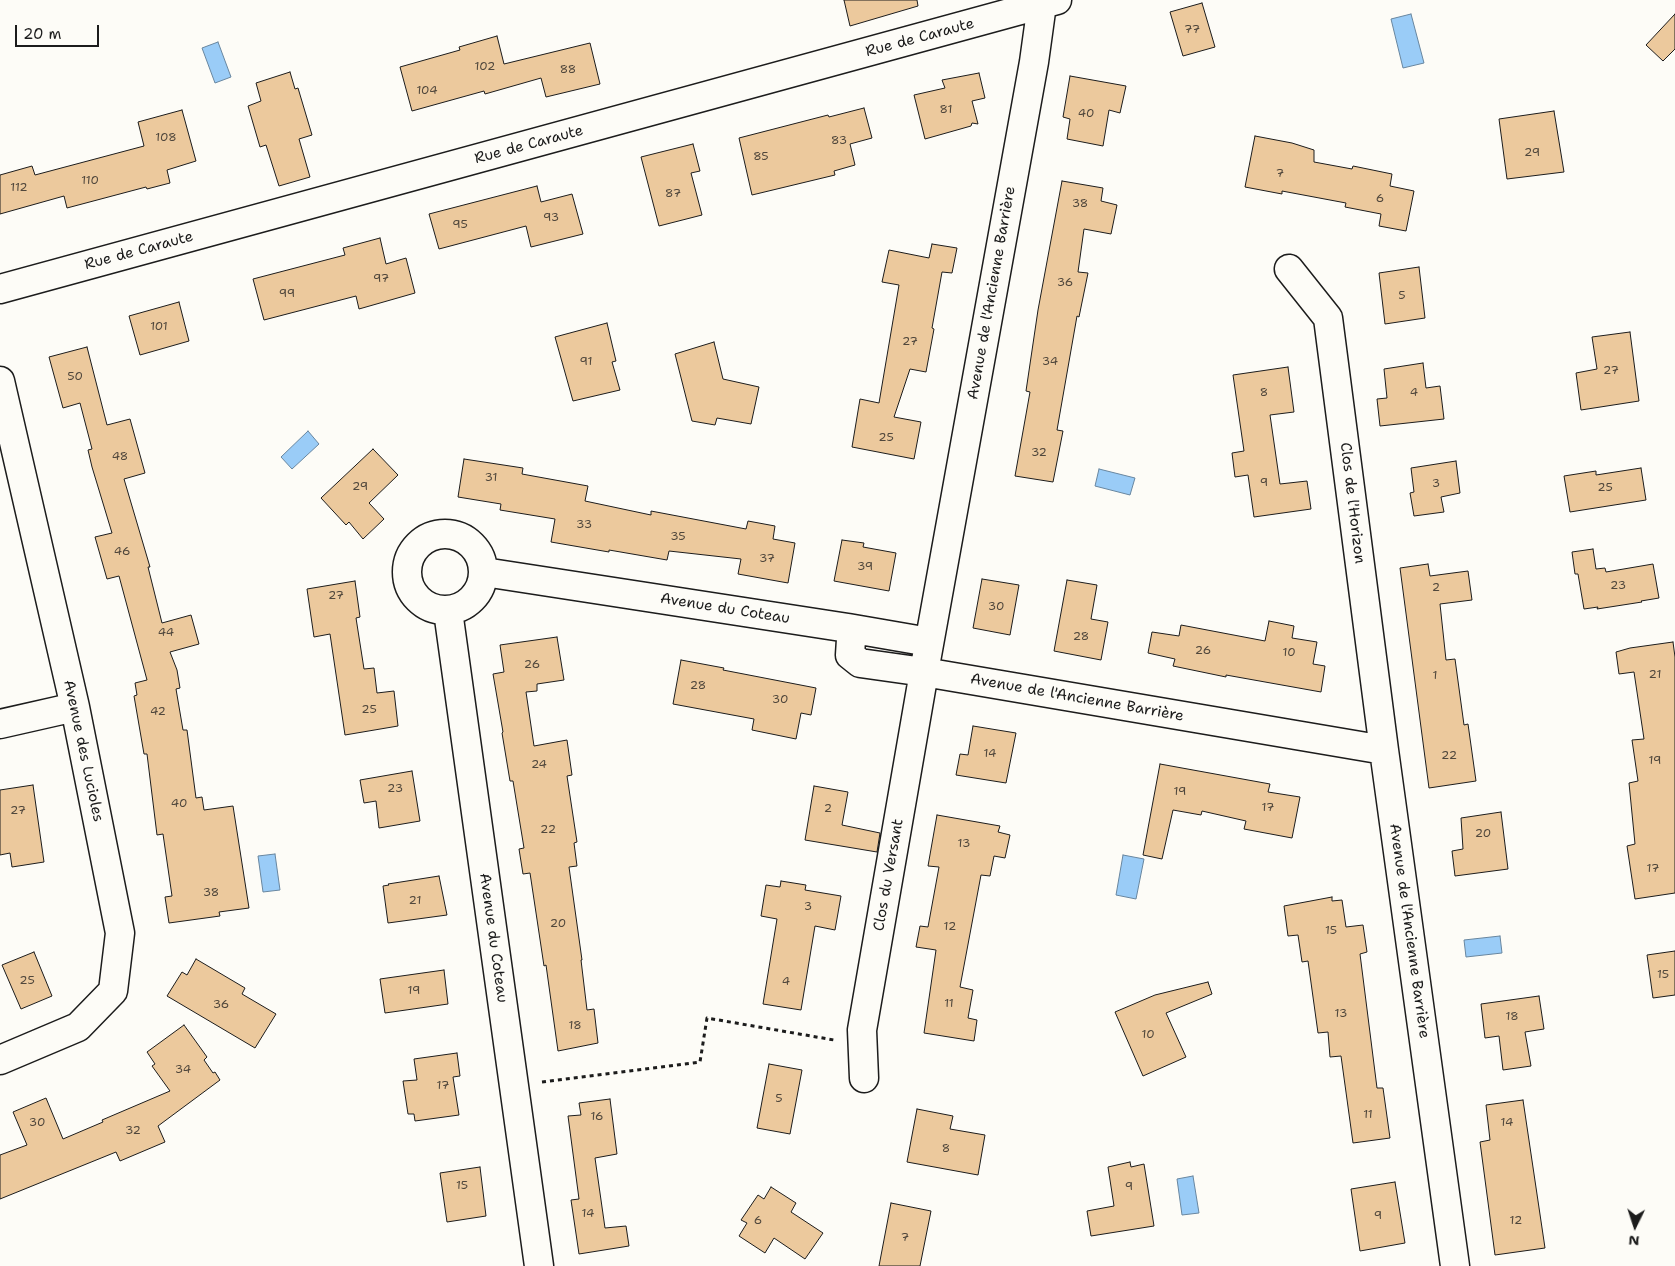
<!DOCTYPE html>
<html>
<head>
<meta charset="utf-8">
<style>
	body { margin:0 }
	#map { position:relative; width:1675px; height:1266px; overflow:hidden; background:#fdfcf7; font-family:"Shantell Sans",sans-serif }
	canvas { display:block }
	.north { position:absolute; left:1610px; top:1201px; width:50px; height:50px; -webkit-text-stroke:4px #fdfcf7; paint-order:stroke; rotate:184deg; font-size:14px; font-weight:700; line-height:20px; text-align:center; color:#1c1c1c }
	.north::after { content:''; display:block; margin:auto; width:18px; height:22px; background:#1c1c1c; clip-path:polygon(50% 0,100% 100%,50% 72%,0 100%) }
	.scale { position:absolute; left:15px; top:25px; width:84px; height:22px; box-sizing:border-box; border:2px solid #1c1c1c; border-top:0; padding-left:6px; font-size:15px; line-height:18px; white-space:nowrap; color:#1c1c1c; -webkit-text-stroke:4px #fdfcf7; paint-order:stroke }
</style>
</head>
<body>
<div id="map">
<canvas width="1675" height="1266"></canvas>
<div class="north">N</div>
<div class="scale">20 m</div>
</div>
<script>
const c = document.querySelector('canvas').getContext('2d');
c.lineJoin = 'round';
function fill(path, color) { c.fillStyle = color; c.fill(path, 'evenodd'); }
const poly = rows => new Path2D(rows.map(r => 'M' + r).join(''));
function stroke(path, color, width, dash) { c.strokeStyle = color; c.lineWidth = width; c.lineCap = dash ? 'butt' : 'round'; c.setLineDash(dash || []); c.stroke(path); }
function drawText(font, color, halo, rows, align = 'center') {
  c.font = font + ' "Shantell Sans",sans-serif'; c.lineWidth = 5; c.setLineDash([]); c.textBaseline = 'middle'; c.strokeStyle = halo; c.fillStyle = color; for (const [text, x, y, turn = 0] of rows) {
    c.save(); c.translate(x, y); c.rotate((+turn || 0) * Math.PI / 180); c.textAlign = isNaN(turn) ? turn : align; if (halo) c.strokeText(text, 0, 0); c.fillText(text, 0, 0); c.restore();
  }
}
const water = poly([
	[1411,14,1424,63,1403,68,1391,19,1411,14],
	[218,42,231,77,215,83,202,48,218,42],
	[308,431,319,444,292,469,281,457,308,431],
	[1099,469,1135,478,1130,495,1095,486,1099,469],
	[275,854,280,890,263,892,258,856,275,854],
	[1123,855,1144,859,1136,899,1116,895,1123,855],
	[1500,936,1502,953,1466,957,1464,940,1500,936],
	[1193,1176,1199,1213,1182,1215,1177,1179,1193,1176]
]);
const building = poly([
	[844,0,917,0,918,6,850,26,844,0],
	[1202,3,1215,47,1183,56,1170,12,1202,3],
	[1675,14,1675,49,1663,61,1646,45,1675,14],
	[497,36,504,64,590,43,600,84,546,97,541,78,485,94,484,91,412,111,400,67,460,50,459,47,497,36],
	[290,72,295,89,298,88,312,135,299,139,310,177,279,186,266,145,260,147,248,106,261,101,256,83,290,72],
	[979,73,985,98,972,101,978,124,972,123,971,126,925,139,914,95,945,88,942,80,979,73],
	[1070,76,1126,86,1120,113,1109,110,1103,146,1067,139,1070,119,1063,117,1070,76],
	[864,108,872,138,850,144,855,165,834,171,835,175,752,195,739,138,828,115,829,117,864,108],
	[182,110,196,161,167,170,170,183,147,189,146,187,67,208,64,196,0,214,0,175,32,166,35,175,144,146,138,122,182,110],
	[1554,111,1564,172,1507,179,1499,119,1554,111],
	[1255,136,1292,143,1314,150,1314,162,1352,169,1353,166,1392,174,1390,186,1414,191,1406,231,1379,226,1381,214,1345,207,1346,203,1282,191,1282,194,1245,187,1255,136],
	[693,144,700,171,691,173,702,215,659,226,641,157,693,144],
	[1062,181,1103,188,1101,201,1117,205,1111,234,1084,229,1078,272,1088,273,1079,317,1077,316,1057,430,1063,431,1053,482,1015,476,1030,392,1026,391,1038,310,1062,181],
	[537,186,541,202,572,194,583,234,531,247,526,226,439,249,429,214,537,186],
	[380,238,386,264,406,258,415,293,359,309,356,296,264,320,253,279,345,255,343,248,380,238],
	[932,244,957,248,952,273,942,272,932,328,934,329,926,372,910,369,894,417,921,422,914,459,852,447,860,399,879,403,899,285,882,282,889,250,929,258,932,244],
	[1419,267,1425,318,1385,324,1379,273,1419,267],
	[179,302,189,341,140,355,129,316,179,302],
	[607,323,616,361,612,362,620,390,573,401,555,337,607,323],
	[1630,332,1639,401,1581,410,1576,373,1597,369,1592,337,1630,332],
	[714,342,723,379,759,387,751,424,717,418,715,425,692,421,675,354,714,342],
	[87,347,107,425,130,419,145,473,124,479,150,567,148,567,162,623,191,615,199,644,170,652,177,670,180,688,176,689,183,730,187,730,196,798,202,797,204,810,233,806,249,908,219,912,220,916,169,923,165,897,172,896,163,834,157,835,147,754,144,754,134,696,137,695,135,683,147,680,119,576,107,579,95,537,112,533,92,467,88,450,92,449,80,403,63,408,49,357,87,347],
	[1423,363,1426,388,1440,386,1444,419,1380,426,1377,399,1387,398,1384,369,1423,363],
	[1288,367,1294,412,1270,415,1280,484,1307,481,1311,509,1254,517,1248,475,1235,477,1232,453,1244,451,1233,375,1288,367],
	[373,449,398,475,369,503,384,519,363,539,349,522,346,525,321,498,373,449],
	[464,459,523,468,522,474,588,486,585,501,651,515,651,511,746,529,748,521,775,526,773,539,795,543,788,583,738,574,741,559,669,551,667,560,609,550,609,552,551,542,555,519,500,510,501,504,458,497,464,459],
	[1456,461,1460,493,1441,497,1444,512,1414,516,1410,493,1414,492,1411,468,1456,461],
	[1641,468,1646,500,1570,512,1564,476,1596,471,1596,475,1641,468],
	[842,540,864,543,863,547,896,553,889,591,834,581,842,540],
	[1593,549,1596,569,1605,568,1606,572,1653,564,1659,598,1641,601,1642,602,1597,609,1598,607,1584,609,1578,574,1575,574,1572,552,1593,549],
	[1428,564,1430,576,1468,571,1472,600,1440,604,1446,660,1455,659,1464,725,1468,724,1476,781,1429,788,1400,568,1428,564],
	[982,579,1019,585,1010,635,973,628,982,579],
	[1067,580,1097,585,1091,619,1108,622,1101,660,1054,651,1067,580],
	[355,581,360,617,356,618,364,669,374,668,377,693,394,691,398,726,345,735,330,634,314,637,307,589,355,581],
	[1269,621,1294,626,1292,638,1317,642,1313,664,1325,666,1321,692,1226,675,1226,677,1173,666,1175,659,1148,653,1152,632,1179,636,1181,625,1265,641,1269,621],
	[557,637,564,680,537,684,537,691,526,692,534,746,567,740,572,775,567,776,577,842,574,843,577,866,569,867,582,960,581,960,587,1010,594,1009,598,1043,558,1051,546,965,544,966,530,873,523,874,519,849,524,848,513,781,510,781,502,733,503,732,493,674,504,672,500,645,557,637],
	[1673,642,1675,657,1675,893,1635,899,1627,846,1635,844,1629,783,1638,781,1632,740,1644,739,1634,672,1619,674,1616,652,1630,648,1673,642],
	[681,660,724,668,723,670,816,688,811,715,801,713,796,739,752,730,754,719,673,704,681,660],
	[973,726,1016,733,1006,783,956,775,960,754,968,755,973,726],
	[1160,764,1270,784,1268,792,1300,797,1292,838,1244,829,1246,821,1202,811,1201,815,1173,810,1162,859,1143,855,1160,764],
	[412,771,420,821,379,828,376,801,364,803,360,780,412,771],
	[33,785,44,862,12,867,10,853,0,855,0,790,33,785],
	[814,786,848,792,842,825,880,833,877,852,805,840,814,786],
	[1501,812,1508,869,1455,876,1452,851,1463,849,1461,818,1501,812],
	[937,815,1000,826,998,832,1010,835,1005,858,994,856,990,876,981,875,960,987,973,990,968,1018,977,1020,974,1041,924,1033,936,950,916,947,920,926,928,927,939,867,928,866,937,815],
	[439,876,447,915,388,923,383,886,389,885,388,884,439,876],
	[781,881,806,885,805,890,841,896,835,930,815,926,801,1010,763,1004,777,919,761,916,766,885,780,887,781,881],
	[1332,897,1332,901,1342,900,1346,927,1363,925,1367,952,1360,954,1377,1088,1383,1088,1390,1138,1353,1143,1341,1056,1330,1057,1328,1032,1318,1033,1308,961,1302,962,1298,935,1288,936,1284,906,1332,897],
	[1675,951,1675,995,1653,998,1647,955,1675,951],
	[34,952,52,996,21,1009,2,965,34,952],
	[196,959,245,988,242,994,276,1014,255,1048,167,996,182,972,187,975,196,959],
	[444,970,448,1004,385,1013,380,979,444,970],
	[1208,982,1212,994,1166,1013,1186,1057,1143,1076,1115,1012,1155,995,1208,982],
	[1539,996,1544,1029,1525,1032,1531,1066,1503,1070,1499,1036,1485,1038,1481,1004,1539,996],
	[184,1025,207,1057,204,1060,213,1073,215,1072,220,1080,158,1126,165,1142,120,1161,116,1152,0,1199,0,1155,27,1145,13,1112,46,1098,63,1139,103,1122,102,1120,170,1091,152,1066,155,1064,147,1052,184,1025],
	[457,1053,460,1076,453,1077,459,1115,415,1121,414,1114,408,1114,403,1081,417,1080,414,1059,457,1053],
	[769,1064,802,1070,790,1134,757,1128,769,1064],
	[610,1099,617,1154,595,1158,605,1228,626,1226,629,1246,579,1254,571,1200,579,1199,568,1116,581,1115,579,1103,610,1099],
	[1523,1100,1545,1248,1495,1255,1480,1142,1490,1140,1486,1105,1523,1100],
	[917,1109,953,1116,950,1129,985,1135,978,1175,907,1162,917,1109],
	[1130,1162,1131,1167,1144,1164,1154,1226,1091,1236,1087,1211,1114,1206,1108,1167,1130,1162],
	[480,1167,486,1216,447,1222,440,1173,480,1167],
	[1395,1182,1405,1243,1360,1251,1351,1189,1395,1182],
	[771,1187,796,1203,791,1212,823,1233,805,1259,774,1238,765,1253,739,1236,747,1223,741,1220,758,1195,764,1199,771,1187],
	[891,1203,931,1211,920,1266,879,1266,891,1203]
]);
const path = poly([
	[542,1082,700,1062,707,1018,834,1040]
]);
const street = poly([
	[1037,0,1042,4,1034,62,924,672,1384,750,1455,1266],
	[1289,269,1328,318,1384,750],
	[0,289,1057,0],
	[0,381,75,707,120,933,113,991,78,1027,0,1060],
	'407 572a38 38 0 1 1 76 0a38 38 0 1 1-76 0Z',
	[484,572,848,628],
	[448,611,539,1266],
	[0,724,75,707],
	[864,1078,862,1030,924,672,860,663,850,655,851,639,848,628,929,642]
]);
const numberNames = [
	["77",1192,30],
	["102",485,67],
	["88",568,70],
	["104",427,91],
	["81",946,110],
	["40",1086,114],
	["108",166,138],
	["83",839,141],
	["29",1532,153],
	["85",761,157],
	["7",1280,174],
	["110",90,181],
	["112",19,188],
	["87",673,194],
	["6",1380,199],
	["38",1080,204],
	["93",551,218],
	["95",460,225],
	["97",381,279],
	["36",1065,283],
	["99",287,294],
	["5",1402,296],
	["101",159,327],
	["27",910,342],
	["91",586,362],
	["34",1050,362],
	["27",1611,371],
	["50",75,377],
	["8",1264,393],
	["4",1414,393],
	["25",886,438],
	["32",1039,453],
	["48",120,457],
	["31",491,478],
	["9",1264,483],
	["3",1436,484],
	["29",360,487],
	["25",1605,488],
	["33",584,525],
	["35",678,537],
	["46",122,552],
	["37",767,559],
	["39",865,567],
	["23",1618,586],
	["2",1436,588],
	["27",336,596],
	["30",996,607],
	["44",166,633],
	["28",1081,637],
	["26",1203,651],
	["10",1289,653],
	["26",532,665],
	["21",1655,675],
	["1",1435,676],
	["28",698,686],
	["30",780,700],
	["25",369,710],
	["42",158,712],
	["14",990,754],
	["22",1449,756],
	["19",1655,761],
	["24",539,765],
	["23",395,789],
	["19",1180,792],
	["40",179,804],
	["17",1268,808],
	["2",828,809],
	["27",18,811],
	["22",548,830],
	["20",1483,834],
	["13",964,844],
	["17",1653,869],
	["38",211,893],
	["21",415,901],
	["3",808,907],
	["20",558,924],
	["12",950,927],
	["15",1331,931],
	["15",1663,975],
	["25",27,981],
	["4",786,982],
	["19",414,991],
	["11",949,1004],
	["36",221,1005],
	["13",1341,1014],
	["18",1512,1017],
	["18",575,1026],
	["10",1148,1035],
	["34",183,1070],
	["17",443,1086],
	["5",779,1099],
	["11",1368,1115],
	["16",597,1117],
	["30",37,1123],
	["14",1507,1123],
	["32",133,1131],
	["8",946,1149],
	["15",462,1186],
	["9",1129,1187],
	["14",588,1214],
	["9",1378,1216],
	["6",758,1221],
	["12",1516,1221],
	["7",905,1238]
];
const streetNames = [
	["Rue de Caraute",920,38,-15],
	["Rue de Caraute",529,145,-15],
	["Rue de Caraute",139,251,-15],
	["Avenue de l'Ancienne Barrière",992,293,-80],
	["Clos de l'Horizon",1352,503,83],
	["Avenue du Coteau",725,609,9],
	["Avenue de l'Ancienne Barrière",1077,698,10],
	["Avenue des Lucioles",83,751,78],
	["Clos du Versant",889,875,-80],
	["Avenue de l'Ancienne Barrière",1409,931,82],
	["Avenue du Coteau",493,938,82]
];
fill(water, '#9accf7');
stroke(water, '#68869f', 1);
fill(building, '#ecc99d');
stroke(building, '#1c1c1c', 1);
stroke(street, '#1c1c1c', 31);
stroke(path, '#1c1c1c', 3, [4, 4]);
stroke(street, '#fdfcf7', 28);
drawText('12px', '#50473c', null, numberNames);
drawText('15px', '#1c1c1c', '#fdfcf7', streetNames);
</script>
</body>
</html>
